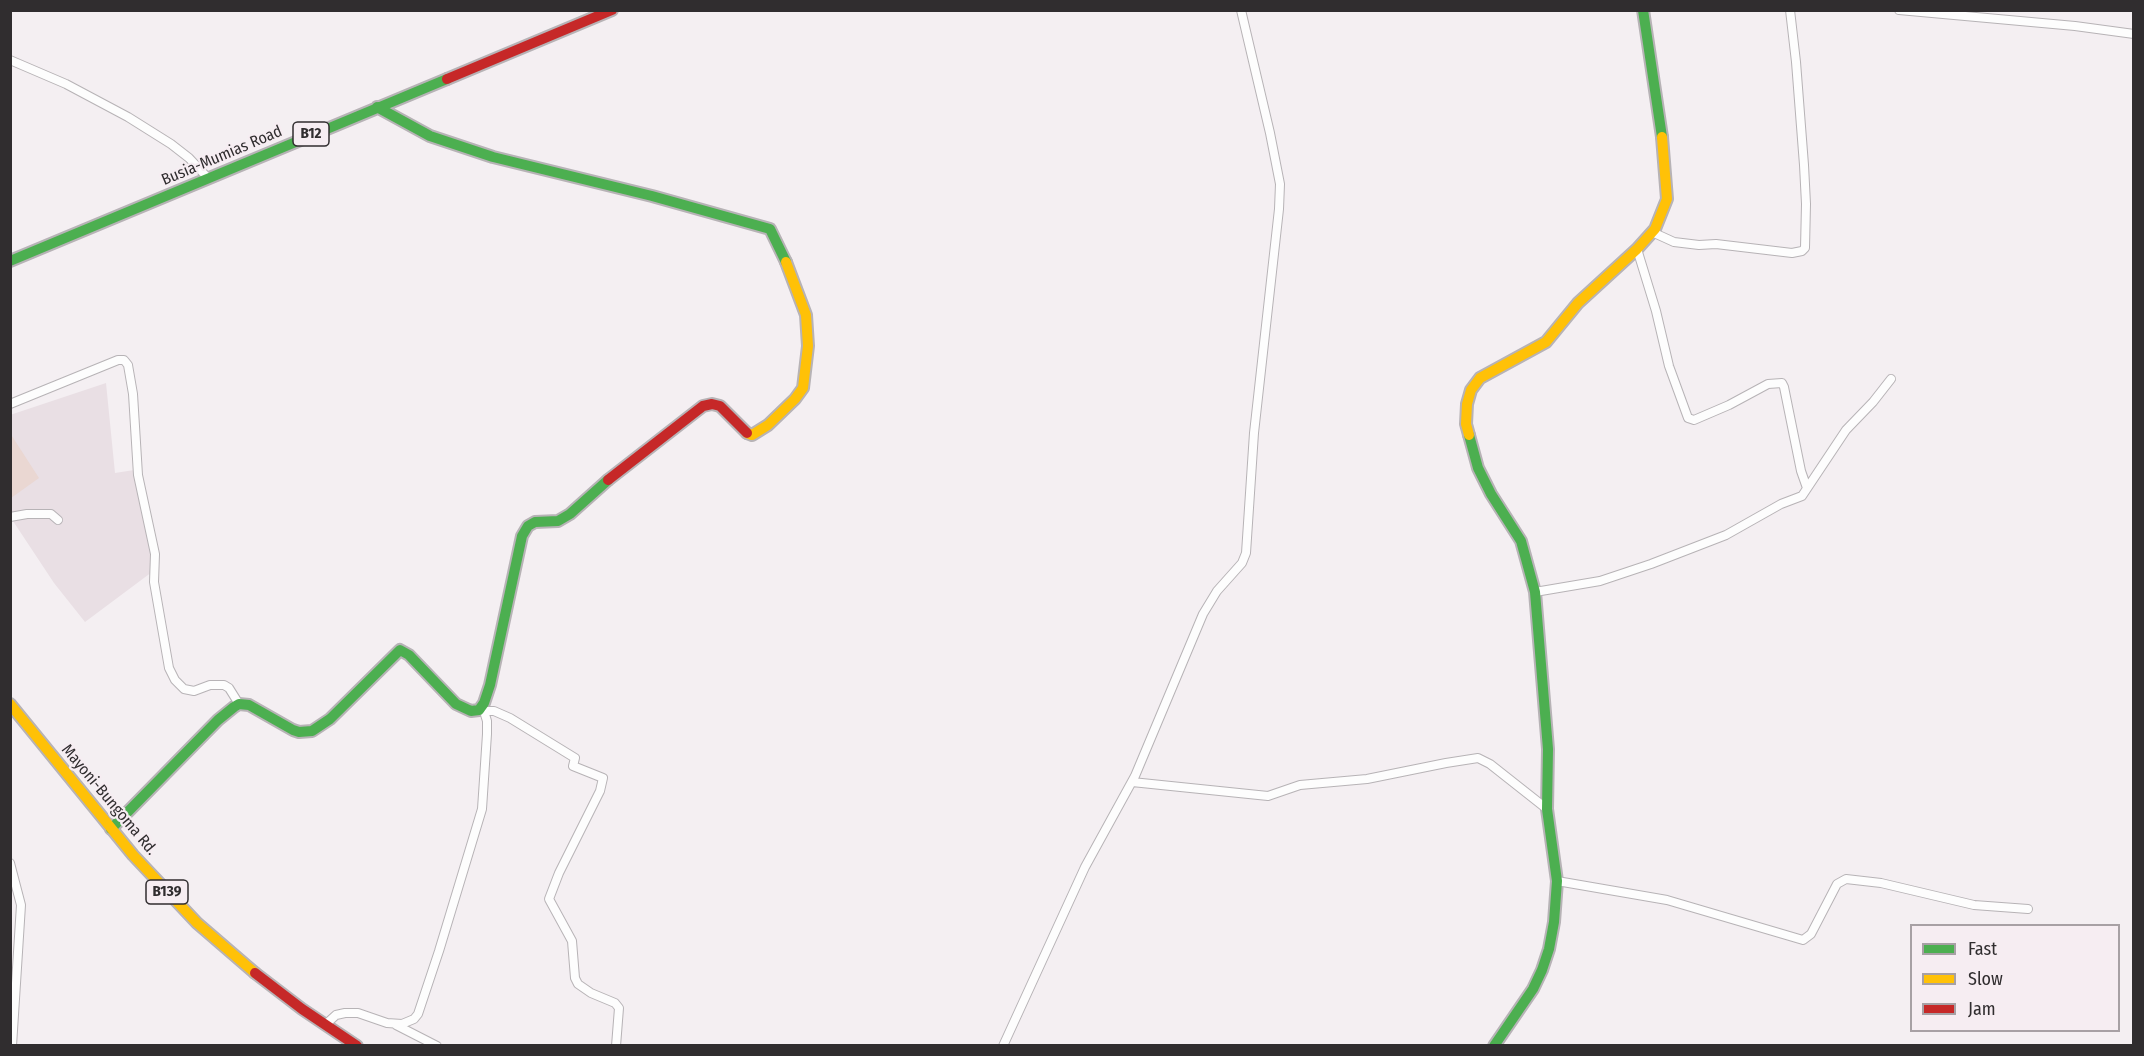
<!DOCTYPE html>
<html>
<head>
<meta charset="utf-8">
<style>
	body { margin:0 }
	#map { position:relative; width:2144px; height:1056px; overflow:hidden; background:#f4eff2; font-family:"Fira Sans Condensed",sans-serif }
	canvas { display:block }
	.frame { position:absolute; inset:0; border:12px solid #302d2f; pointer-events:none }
	.legend { position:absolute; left:1910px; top:924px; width:210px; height:108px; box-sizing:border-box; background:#f6edf2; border:2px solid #a7a0a4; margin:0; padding:8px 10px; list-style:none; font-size:18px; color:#302d2f }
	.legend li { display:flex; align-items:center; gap:12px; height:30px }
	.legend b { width:30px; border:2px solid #a7a0a4 }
</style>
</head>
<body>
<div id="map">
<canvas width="2144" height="1056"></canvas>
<div class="frame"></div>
<ul class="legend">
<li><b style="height:8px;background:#4caf50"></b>Fast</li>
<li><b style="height:8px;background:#ffc107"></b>Slow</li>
<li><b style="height:8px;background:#c62828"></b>Jam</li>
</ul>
</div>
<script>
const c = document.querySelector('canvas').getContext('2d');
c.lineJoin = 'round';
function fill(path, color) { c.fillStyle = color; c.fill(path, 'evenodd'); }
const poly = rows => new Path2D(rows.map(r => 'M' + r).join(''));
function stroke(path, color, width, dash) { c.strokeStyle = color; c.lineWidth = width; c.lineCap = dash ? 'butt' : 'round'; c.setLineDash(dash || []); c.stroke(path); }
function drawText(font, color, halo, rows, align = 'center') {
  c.font = font + ' "Fira Sans Condensed",sans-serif'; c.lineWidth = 4.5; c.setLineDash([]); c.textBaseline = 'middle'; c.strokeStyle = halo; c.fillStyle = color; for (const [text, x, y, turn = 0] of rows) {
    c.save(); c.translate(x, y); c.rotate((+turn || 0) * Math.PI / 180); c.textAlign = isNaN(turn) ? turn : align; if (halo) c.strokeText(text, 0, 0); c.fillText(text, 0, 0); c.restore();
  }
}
const built = poly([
	[106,383,115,473,134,470,152,553,152,572,85,622,54,583,11,518,10,415]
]);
const green = poly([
	[10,433,39,478,11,498,10,498]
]);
const street = poly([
	[1899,10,2075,26,2134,34],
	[10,60,66,84,128,117,171,144,189,158,208,178],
	[1652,232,1674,242,1699,245,1716,244,1792,253,1802,251,1805,248,1806,204,1804,165,1796,62,1790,10],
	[1637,249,1656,311,1669,366,1688,418,1694,420,1729,405,1768,384,1782,383,1784,387,1801,471,1807,488],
	[10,404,118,360,124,360,128,365,133,394,138,475,155,554,154,582,169,668,175,680,184,689,194,691,210,685,224,685,229,688,239,704],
	[10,517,27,514,51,514,58,520],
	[1535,592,1600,581,1651,564,1726,535,1781,504,1802,496,1846,430,1873,402,1891,379],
	[484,711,494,711,510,718,575,758,573,766,603,778,600,791,559,873,549,899,572,941,575,978,578,984,591,993,615,1003,619,1008,616,1046],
	[1132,782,1268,796,1300,785,1367,779,1446,763,1478,758,1490,764,1547,809],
	[10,863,21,905,12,1046],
	[1557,881,1667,900,1803,940,1811,934,1837,884,1846,879,1881,883,1974,905,2028,909],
	[325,1025,336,1015,345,1013,358,1013,387,1023,402,1024,414,1019,418,1014,439,951,482,809,487,734,487,721,483,708],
	[396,1025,437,1046],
	[1003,1046,1085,867,1135,776,1203,614,1217,591,1242,563,1246,553,1254,433,1279,209,1280,184,1270,133,1241,10]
]);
const fast = poly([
	[1643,10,1662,137],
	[377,107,430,136,493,157,652,196,770,229,786,262],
	[10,261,447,79],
	[1469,435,1478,468,1491,494,1521,541,1535,592,1548,749,1547,809,1557,881,1554,922,1549,949,1542,970,1533,989,1494,1046],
	[111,829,218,720,234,707,239,704,249,705,293,730,299,732,312,731,330,719,400,650,409,655,456,704,471,711,479,710,484,703,490,685,522,536,528,526,535,522,558,521,570,514,608,480]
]);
const slow = poly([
	[747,433,752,435,768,425,795,399,803,388,808,346,806,315,786,262],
	[1469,435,1466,424,1467,404,1471,390,1480,378,1546,342,1578,303,1637,249,1655,229,1667,199,1662,137],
	[10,704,133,855,197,923,255,973]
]);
const jam = poly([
	[447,79,612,10],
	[608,480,703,406,712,404,720,406,747,433],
	[255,973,302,1009,357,1046]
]);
const shields = [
	[311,134,36],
	[167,892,42]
];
const shieldNames = [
	["B12",311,134],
	["B139",167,892]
];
const streetNames = [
	["Busia-Mumias Road",222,156,-23],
	["Mayoni-Bungoma Rd.",109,800,50]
];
fill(built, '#e9dfe4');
fill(green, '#ead7d2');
stroke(street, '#b7b3b6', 10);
stroke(fast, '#b7b3b6', 14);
stroke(slow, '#b7b3b6', 14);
stroke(jam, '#b7b3b6', 14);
stroke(street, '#fdfdfd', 8);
stroke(fast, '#4caf50', 10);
stroke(slow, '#ffc107', 10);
stroke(jam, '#c62828', 10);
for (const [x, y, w] of shields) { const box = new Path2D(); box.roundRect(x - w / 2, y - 12, w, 24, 4.5); c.fillStyle = '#f6edf2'; c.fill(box); stroke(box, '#302d2f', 1.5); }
drawText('bold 15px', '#302d2f', null, shieldNames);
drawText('16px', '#302d2f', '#f6edf2', streetNames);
</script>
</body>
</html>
